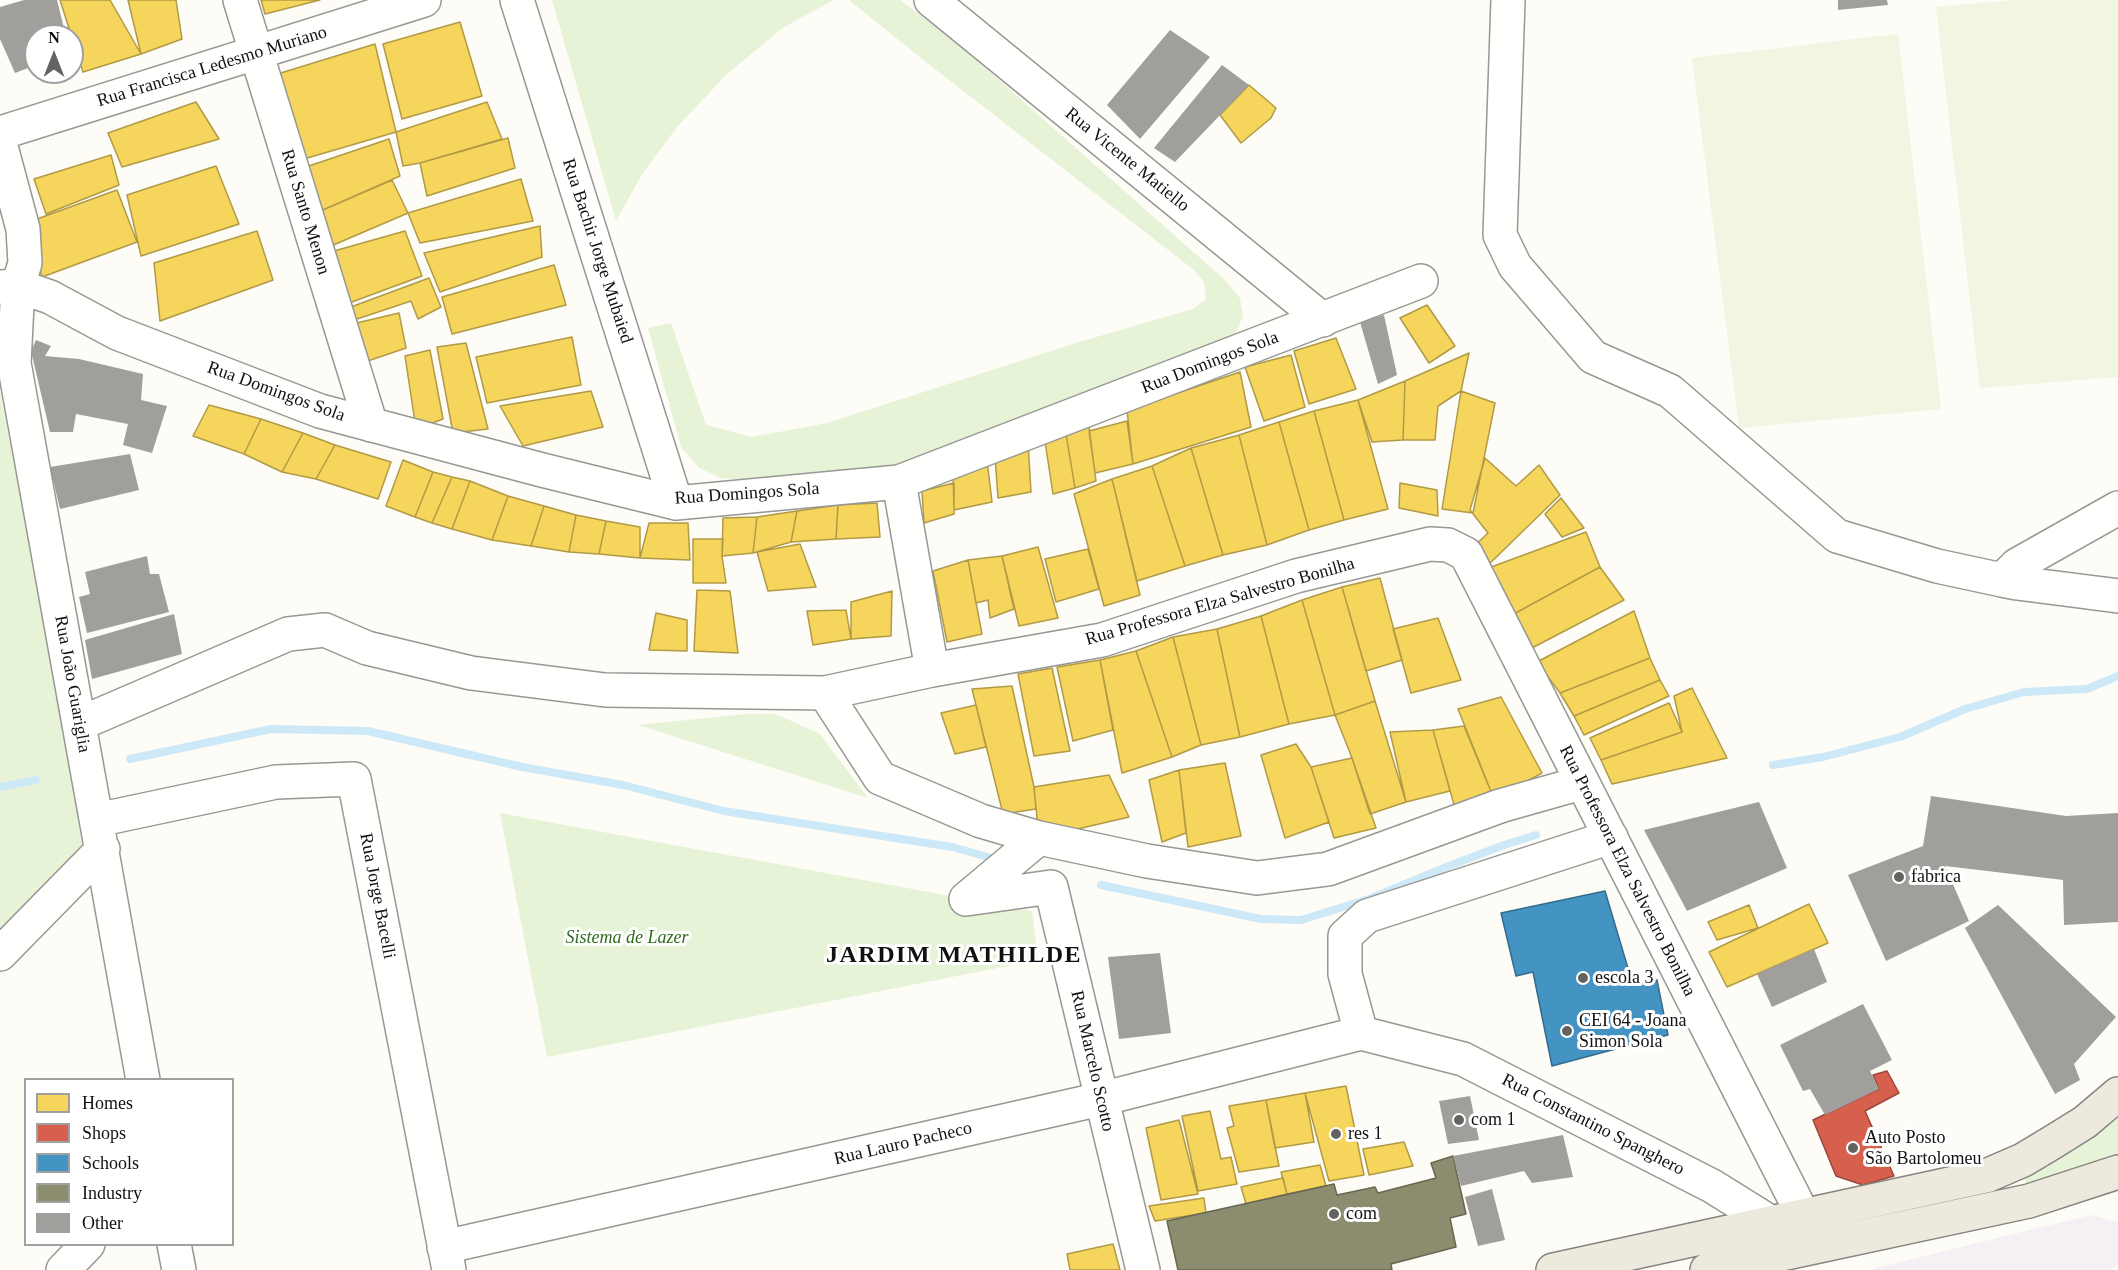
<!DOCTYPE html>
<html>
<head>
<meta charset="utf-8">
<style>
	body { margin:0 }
	#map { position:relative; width:2118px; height:1270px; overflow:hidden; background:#fdfcf7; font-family:Georgia,serif }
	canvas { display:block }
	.legend { position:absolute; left:24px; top:1078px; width:210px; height:168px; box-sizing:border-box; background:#fff; border:2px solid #a0a0a0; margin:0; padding:8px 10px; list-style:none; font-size:18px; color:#111 }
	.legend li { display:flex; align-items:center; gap:12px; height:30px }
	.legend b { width:30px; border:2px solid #a0a0a0 }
	.north { position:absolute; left:24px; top:24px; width:60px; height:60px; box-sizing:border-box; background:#fff; border:2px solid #a0a0a0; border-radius:50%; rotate:0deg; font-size:16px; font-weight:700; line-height:24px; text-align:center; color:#111 }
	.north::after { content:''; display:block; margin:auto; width:21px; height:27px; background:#646362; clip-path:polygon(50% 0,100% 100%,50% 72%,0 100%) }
</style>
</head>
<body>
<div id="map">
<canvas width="2118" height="1270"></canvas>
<ul class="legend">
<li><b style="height:16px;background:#f6d55c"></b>Homes</li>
<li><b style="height:16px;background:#d6604d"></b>Shops</li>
<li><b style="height:16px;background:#4393c3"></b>Schools</li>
<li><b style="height:16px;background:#8c8c6e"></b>Industry</li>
<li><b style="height:16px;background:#a19f9c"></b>Other</li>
</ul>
<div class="north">N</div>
</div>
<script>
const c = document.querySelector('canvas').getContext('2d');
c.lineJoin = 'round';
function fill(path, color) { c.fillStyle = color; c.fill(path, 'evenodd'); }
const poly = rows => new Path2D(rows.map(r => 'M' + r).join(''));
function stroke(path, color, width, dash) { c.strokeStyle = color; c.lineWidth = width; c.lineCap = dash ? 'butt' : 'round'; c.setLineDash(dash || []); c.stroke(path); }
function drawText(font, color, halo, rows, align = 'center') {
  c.font = font + ' Georgia,serif'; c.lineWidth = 6; c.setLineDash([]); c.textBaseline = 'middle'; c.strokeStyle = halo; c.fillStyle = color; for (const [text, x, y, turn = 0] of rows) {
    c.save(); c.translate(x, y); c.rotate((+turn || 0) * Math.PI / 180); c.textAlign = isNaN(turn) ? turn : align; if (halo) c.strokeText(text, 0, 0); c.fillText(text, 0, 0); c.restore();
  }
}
const industrial = poly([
	[2091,1215,2118,1222,2118,1264,2111,1270,1868,1270]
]);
const green = poly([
	[552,0,834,0,784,27,728,73,677,127,641,176,616,221],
	[849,0,900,0,957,43,1225,280,1240,298,1243,316,1233,339,910,462,838,479,772,483,721,478,699,468,681,447,648,328,671,323,706,425,752,437,827,423,1079,342,1193,309,1206,299,1204,282,1194,270,922,59],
	[0,392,64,718,82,847,0,928],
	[747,714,775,714,819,733,868,798,638,725],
	[500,813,1032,911,1038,960,547,1057],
	[2118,1112,2118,1157,2027,1187,2024,1174]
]);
const pitch = poly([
	[2012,0,2118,0,2118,377,1980,388,1936,7],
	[1898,34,1941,409,1739,428,1692,58]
]);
const homes = poly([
	[60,0,110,0,141,54,83,72,60,0],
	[128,0,176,0,182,39,141,54,128,0],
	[261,0,320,0,265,14,261,0],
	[460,22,482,96,402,119,383,44,460,22],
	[375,44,396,132,297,161,271,76,375,44],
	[1249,85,1276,108,1271,118,1241,143,1220,115,1249,85],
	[196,102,219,139,122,167,108,133,196,102],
	[487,102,502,139,420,163,403,166,396,132,487,102],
	[508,138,515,168,427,196,420,163,508,138],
	[389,139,400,176,316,213,300,169,389,139],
	[111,155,119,185,46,214,34,179,111,155],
	[216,166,239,224,141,256,127,195,216,166],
	[521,179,533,221,420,243,408,213,521,179],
	[392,180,408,213,324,249,316,213,392,180],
	[117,190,137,242,42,277,26,223,117,190],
	[540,226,542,257,440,292,424,253,540,226],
	[257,231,273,280,160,321,154,263,257,231],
	[405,231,422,276,341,306,327,253,405,231],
	[554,265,566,305,452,334,442,297,554,265],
	[429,278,441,307,418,319,411,301,354,320,351,307,429,278],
	[1427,305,1455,346,1429,363,1400,318,1427,305],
	[399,313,406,348,359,364,348,325,399,313],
	[572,337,581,385,487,403,476,357,572,337],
	[1336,338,1356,389,1309,404,1294,351,1336,338],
	[466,343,488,429,453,433,437,347,466,343],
	[430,350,443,419,416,429,405,356,430,350],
	[1469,353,1461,391,1438,406,1435,440,1403,440,1405,381,1469,353],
	[1291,355,1305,407,1264,421,1245,367,1291,355],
	[1240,372,1251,427,1133,464,1127,410,1240,372],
	[1405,381,1403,440,1372,442,1358,400,1405,381],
	[591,391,603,427,523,446,500,406,591,391],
	[1461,391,1495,403,1473,513,1442,509,1461,391],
	[1358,400,1388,509,1344,520,1314,411,1358,400],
	[209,405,261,419,244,454,193,436,209,405],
	[1314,411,1344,520,1309,530,1279,422,1314,411],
	[261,419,303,433,282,472,244,454,261,419],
	[1088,419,1096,481,1075,488,1065,428,1088,419],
	[1127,421,1133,464,1095,473,1089,431,1127,421],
	[1279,422,1309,530,1267,545,1239,435,1279,422],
	[1065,428,1075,488,1053,494,1044,435,1065,428],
	[303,433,335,445,316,479,282,472,303,433],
	[1239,435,1267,545,1223,555,1191,448,1239,435],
	[1028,442,1031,492,998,498,995,456,1028,442],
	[335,445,391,462,378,499,316,479,335,445],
	[1191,448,1223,555,1185,566,1152,466,1191,448],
	[1485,458,1516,486,1539,465,1560,495,1483,570,1468,552,1488,533,1470,510,1485,458],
	[403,460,433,472,415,517,386,506,403,460],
	[987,460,992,502,954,510,953,471,987,460],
	[1152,466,1185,566,1137,581,1112,479,1152,466],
	[433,472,452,477,432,523,415,517,433,472],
	[452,477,470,481,452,529,432,523,452,477],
	[1112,479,1140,595,1104,606,1074,494,1112,479],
	[470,481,508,496,492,540,452,529,470,481],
	[954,483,954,514,924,523,922,491,954,483],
	[1400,483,1437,490,1438,516,1399,508,1400,483],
	[508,496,544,506,531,546,492,540,508,496],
	[1561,498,1584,528,1562,537,1545,514,1561,498],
	[877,503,880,537,836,539,838,505,877,503],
	[838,505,836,539,791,542,797,511,838,505],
	[544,506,576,515,569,552,531,546,544,506],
	[797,511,791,542,753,553,757,517,797,511],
	[576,515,606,521,599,554,569,552,576,515],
	[757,517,753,553,722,556,723,518,757,517],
	[606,521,640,527,640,558,599,554,606,521],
	[649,523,688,523,690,560,640,558,649,523],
	[1586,532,1600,567,1512,615,1483,570,1586,532],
	[693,539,723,539,722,556,726,583,693,583,693,539],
	[800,544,816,587,768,591,757,552,800,544],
	[1038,547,1058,618,1019,626,1002,556,1038,547],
	[1088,549,1099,589,1056,602,1045,559,1088,549],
	[1002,556,1014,609,990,618,988,600,976,603,968,560,1002,556],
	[968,560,982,634,947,642,933,571,968,560],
	[1600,567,1624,600,1530,649,1512,615,1600,567],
	[1380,578,1402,660,1366,671,1342,587,1380,578],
	[1342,587,1375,701,1335,715,1302,600,1342,587],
	[697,590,730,591,738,653,694,651,697,590],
	[892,591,891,636,851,639,851,602,892,591],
	[1302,600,1335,715,1289,724,1261,616,1302,600],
	[846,610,851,639,813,645,807,611,846,610],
	[1634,611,1650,658,1560,693,1537,662,1634,611],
	[656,613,687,620,687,651,649,650,656,613],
	[1261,616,1289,724,1240,737,1217,629,1261,616],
	[1438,618,1461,680,1411,693,1393,629,1438,618],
	[1217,629,1240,737,1201,745,1173,637,1217,629],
	[1173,637,1201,745,1172,757,1136,651,1173,637],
	[1136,651,1172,757,1122,773,1100,660,1136,651],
	[1650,658,1660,680,1574,716,1560,693,1650,658],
	[1100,660,1113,730,1073,741,1057,667,1100,660],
	[1052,668,1070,751,1034,756,1018,674,1052,668],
	[1660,680,1669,696,1584,735,1574,716,1660,680],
	[1012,686,1034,787,1036,809,1003,814,972,689,1012,686],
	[1692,688,1727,758,1612,784,1601,760,1682,732,1674,696,1692,688],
	[1501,697,1542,773,1494,799,1458,709,1501,697],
	[1375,701,1406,802,1370,814,1352,758,1335,715,1375,701],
	[1669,703,1682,732,1601,760,1590,738,1669,703],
	[976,705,986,747,955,754,941,713,976,705],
	[1464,726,1494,799,1455,808,1433,730,1464,726],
	[1433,730,1450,791,1406,802,1390,732,1433,730],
	[1296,744,1311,767,1329,822,1285,838,1261,755,1296,744],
	[1352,758,1376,828,1334,838,1311,767,1352,758],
	[1225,763,1241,836,1188,847,1179,770,1225,763],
	[1179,770,1186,833,1162,842,1149,780,1179,770],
	[1109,775,1129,817,1039,838,1034,787,1109,775],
	[1809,904,1828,943,1727,987,1709,952,1809,904],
	[1749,905,1758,928,1717,940,1708,922,1749,905],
	[1346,1086,1364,1175,1329,1181,1305,1093,1346,1086],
	[1305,1093,1314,1142,1275,1148,1266,1100,1305,1093],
	[1266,1100,1279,1166,1239,1172,1227,1128,1234,1126,1229,1106,1266,1100],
	[1210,1111,1221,1159,1231,1157,1237,1184,1198,1191,1182,1116,1210,1111],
	[1179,1120,1198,1194,1161,1200,1146,1128,1179,1120],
	[1404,1142,1413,1166,1369,1175,1363,1149,1404,1142],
	[1320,1165,1326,1186,1287,1194,1281,1172,1320,1165],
	[1283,1178,1287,1194,1246,1204,1241,1187,1283,1178],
	[1204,1198,1206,1213,1155,1221,1149,1206,1204,1198],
	[1113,1244,1120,1270,1070,1270,1067,1254,1113,1244]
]);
const shops = poly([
	[1887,1071,1899,1093,1865,1111,1894,1176,1863,1185,1836,1176,1813,1120,1879,1089,1873,1075,1887,1071]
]);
const schools = poly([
	[1605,891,1633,985,1657,980,1668,1035,1552,1066,1533,972,1516,976,1501,913,1605,891]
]);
const industry = poly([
	[1453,1156,1466,1214,1450,1218,1456,1247,1391,1264,1392,1270,1178,1270,1167,1221,1334,1184,1337,1195,1375,1187,1378,1193,1436,1178,1431,1163,1453,1156]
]);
const stream = poly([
	[130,759,271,729,368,731,522,767,623,785,724,811,952,847,995,859],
	[1773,765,1823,757,1900,737,1965,709,2024,692,2087,689,2118,676],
	[0,787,36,780],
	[1101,885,1261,919,1301,920,1369,899,1449,866,1504,845,1536,835]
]);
const building = poly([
	[24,0,57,0,64,28,55,32,57,36,36,36,36,65,15,73,0,39,0,7],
	[1838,0,1887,0,1888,5,1838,10],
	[1170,30,1210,57,1140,139,1107,105],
	[1222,65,1249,85,1175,162,1154,148],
	[1384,315,1397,375,1378,384,1360,322],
	[36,340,51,346,45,356,79,359,143,374,141,400,167,406,152,453,123,445,128,424,76,414,73,432,50,432,31,351],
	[130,454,139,490,60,509,50,467],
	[147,556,150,574,159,574,169,612,87,633,79,597,90,594,85,572],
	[174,614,182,654,92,679,85,640],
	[1931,796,2066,816,2118,813,2118,922,2064,925,2063,880,1945,866,1969,921,1886,961,1848,875,1923,846],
	[1759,802,1787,868,1687,911,1644,830],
	[1998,905,2116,1017,2074,1064,2080,1080,2055,1094,1965,928],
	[1814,949,1827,982,1772,1007,1757,974],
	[1160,953,1171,1033,1119,1039,1108,957],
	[1863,1004,1892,1060,1870,1071,1879,1089,1825,1115,1810,1089,1803,1091,1780,1045],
	[1470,1096,1479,1140,1448,1144,1439,1101],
	[1563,1135,1573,1177,1532,1183,1524,1171,1461,1186,1453,1156],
	[1492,1189,1505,1240,1478,1246,1465,1197]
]);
const minor = poly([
	[240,0,371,425],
	[517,0,676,503],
	[931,0,1323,320],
	[1508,0,1500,235,1515,266,1593,357,1670,391,1837,536,1937,566,2002,580],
	[0,133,424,0],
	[0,143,23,229,25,263,18,286,14,363,143,1080],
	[0,287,18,286,50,297,117,333,320,411,542,470,676,503,899,482,1421,281],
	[899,482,932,670],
	[2118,508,2017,565,2002,580,2017,583,2118,596],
	[825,693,880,778,981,821,1039,838,1147,861,1257,878,1328,869,1500,806,1581,783],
	[79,724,288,634,325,630,367,648,471,673,605,690,825,693,932,670,1102,640,1296,576,1430,544,1448,545,1466,554,1800,1209,1810,1243],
	[97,820,276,782,354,779,449,1270],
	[966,899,1051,887,1143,1270],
	[966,899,1039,838],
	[0,954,103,849],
	[1361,1033,1345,974,1345,936,1367,916,1611,837],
	[174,1244,179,1270],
	[444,1247,1101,1099,1361,1033,1463,1059,1712,1186,1789,1234],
	[63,1270,88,1244]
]);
const major = poly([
	[1553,1270,1986,1176,2023,1160,2053,1142,2085,1122,2118,1094],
	[1707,1270,2029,1201,2118,1172]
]);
const markers = [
	[1899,877,6,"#646362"],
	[1583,978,6,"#646362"],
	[1567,1031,6,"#646362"],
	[1459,1120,6,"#646362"],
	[1336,1134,6,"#646362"],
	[1853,1148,6,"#646362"],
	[1334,1214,6,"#646362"]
];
const streetNames = [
	["Rua Francisca Ledesmo Muriano",212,67,-17],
	["Rua Vicente Matiello",1127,160,39],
	["Rua Santo Menon",305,212,73],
	["Rua Bachir Jorge Mubaied",597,251,72],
	["Rua Domingos Sola",1210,363,-21],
	["Rua Domingos Sola",276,392,20],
	["Rua Domingos Sola",747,494,-4],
	["Rua Professora Elza Salvestro Bonilha",1220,602,-16],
	["Rua João Guariglia",72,684,80],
	["Rua Professora Elza Salvestro Bonilha",1627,871,63],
	["Rua Jorge Bacelli",377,896,79],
	["Rua Marcelo Scotto",1092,1061,77],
	["Rua Constantino Spanghero",1593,1125,27],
	["Rua Lauro Pacheco",903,1144,-13]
];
const poiNames = [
	["fabrica",1911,877],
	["escola 3",1595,978],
	["CEI 64 - Joana",1579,1021],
	["Simon Sola",1579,1042],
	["com 1",1471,1120],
	["res 1",1348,1134],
	["Auto Posto",1865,1138],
	["São Bartolomeu",1865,1159],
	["com",1346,1214]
];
const parkNames = [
	["Sistema de Lazer",627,938]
];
const districtNames = [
	["JARDIM MATHILDE",954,956]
];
fill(industrial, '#f5f0f3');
fill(green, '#e7f3d7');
fill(pitch, '#f0f6e1');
fill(homes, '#f6d55c');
stroke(homes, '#b19a46', 1.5);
fill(shops, '#d6604d');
stroke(shops, '#9b483b', 1.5);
fill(schools, '#4393c3');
stroke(schools, '#346c8e', 1.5);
fill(industry, '#8c8c6e');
stroke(industry, '#676752', 1.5);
stroke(stream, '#cde8f7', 8);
fill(building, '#a19f9c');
stroke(minor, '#979795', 36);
stroke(major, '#858482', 36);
stroke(minor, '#fffffe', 33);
stroke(major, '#ede9dc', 33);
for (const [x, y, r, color] of markers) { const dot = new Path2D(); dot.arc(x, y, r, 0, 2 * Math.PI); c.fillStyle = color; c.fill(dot); stroke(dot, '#fff', 2); }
drawText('18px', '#111', '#fff', streetNames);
drawText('18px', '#111', '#fff', poiNames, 'left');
drawText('italic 18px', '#2f6b1f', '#fff', parkNames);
c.letterSpacing = '1.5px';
drawText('bold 24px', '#111', '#fff', districtNames);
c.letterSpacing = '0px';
</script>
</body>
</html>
